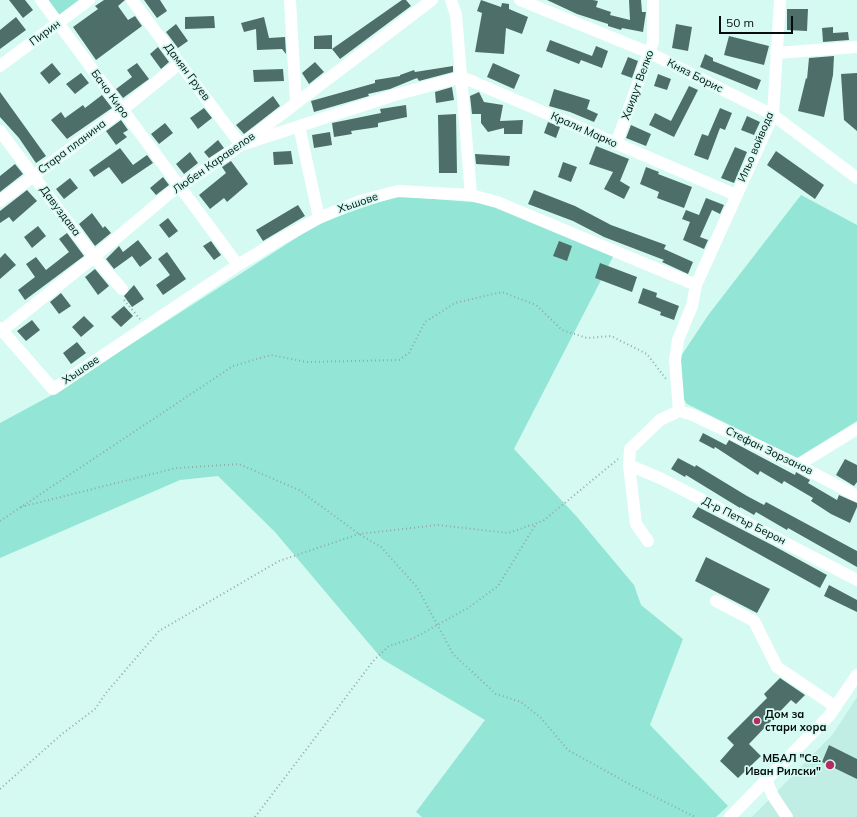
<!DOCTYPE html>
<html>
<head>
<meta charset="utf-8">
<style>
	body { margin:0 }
	#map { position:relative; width:857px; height:817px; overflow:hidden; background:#d5faf2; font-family:Mulish,sans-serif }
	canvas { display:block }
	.scale { position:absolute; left:719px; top:16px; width:74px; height:18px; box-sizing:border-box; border:2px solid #030e0c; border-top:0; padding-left:5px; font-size:12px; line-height:14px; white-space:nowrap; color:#030e0c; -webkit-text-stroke:3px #d5faf2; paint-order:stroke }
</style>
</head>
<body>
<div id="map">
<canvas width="857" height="817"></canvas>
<div class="scale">50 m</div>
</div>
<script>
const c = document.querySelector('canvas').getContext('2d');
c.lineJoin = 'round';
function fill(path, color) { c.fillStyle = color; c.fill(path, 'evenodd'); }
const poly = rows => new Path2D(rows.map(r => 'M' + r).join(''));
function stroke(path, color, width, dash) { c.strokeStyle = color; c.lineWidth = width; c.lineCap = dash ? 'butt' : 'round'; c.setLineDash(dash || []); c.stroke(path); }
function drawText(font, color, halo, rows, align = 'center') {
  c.font = font + ' Mulish,sans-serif'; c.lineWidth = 3.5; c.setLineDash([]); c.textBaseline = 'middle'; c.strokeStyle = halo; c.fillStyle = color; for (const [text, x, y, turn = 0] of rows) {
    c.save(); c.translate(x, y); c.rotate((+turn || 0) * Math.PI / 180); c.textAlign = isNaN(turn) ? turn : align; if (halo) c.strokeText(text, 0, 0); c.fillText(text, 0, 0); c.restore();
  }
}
const built = poly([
	[857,697,857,817,752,817,833,734]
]);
const green = poly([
	[46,0,80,0,58,16],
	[801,195,857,225,857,421,797,458,687,404,682,397,679,359,709,314],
	[397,196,496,204,615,253,514,449,577,517,634,585,641,605,683,639,650,725,728,806,716,817,422,817,416,812,485,720,382,659,275,532,218,476,180,480,0,558,0,423,52,395,321,222]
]);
const building = poly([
	[9,0,25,0,33,10,23,18],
	[104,0,125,0,118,6,128,20,135,16,142,26,96,60,73,27,98,9,95,6],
	[144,0,160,0,167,11,157,18],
	[402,0,406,0,411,6,340,59,332,49],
	[481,0,501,7,502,3,509,4,509,9,528,17,522,34,506,28,504,54,475,52,482,13,477,11],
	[547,0,593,0,598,1,596,7,611,12,610,15,630,20,629,0,641,0,642,12,646,12,643,32,622,28,621,30,608,26,608,24,577,14],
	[787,9,808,9,807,31,787,30],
	[214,16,215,28,185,29,185,17],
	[16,17,26,30,0,49,0,30],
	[264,17,269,38,285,37,286,54,282,49,257,50,256,29,244,32,241,23],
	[176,24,188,41,178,48,166,32],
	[676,24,692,27,688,51,672,48],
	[833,27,833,33,848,32,849,40,823,42,822,28],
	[332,35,332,49,314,49,314,36],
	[729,36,769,46,764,65,724,55],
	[550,40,592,56,596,46,608,51,602,68,581,60,579,64,546,51],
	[158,47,169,62,161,69,150,54],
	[705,54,713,58,713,61,761,80,757,90,700,67],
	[834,56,833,75,824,117,798,111,806,78,807,79,809,58],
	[628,57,638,61,632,78,621,74],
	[315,62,324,72,309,84,302,73],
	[52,63,61,74,49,84,40,73],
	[137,63,149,79,123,98,116,89,132,77,127,70],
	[493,63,520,75,514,89,487,77],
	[453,66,453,72,419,81,417,78,390,89,368,94,369,96,314,112,311,101,375,83,375,80,400,76,400,75,414,70,415,72],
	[283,69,284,81,254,82,253,70],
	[81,73,89,83,75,94,66,84],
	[857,73,857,131,844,120,841,74],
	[658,74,671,79,667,90,654,86],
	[689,86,698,90,674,137,649,125,655,113,671,121],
	[452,87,454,100,436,103,435,92],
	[554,89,590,100,587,109,598,114,594,122,570,112,549,106],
	[0,92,46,156,36,163,19,138,0,117],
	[479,92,484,102,503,105,500,121,523,120,522,134,504,134,504,128,488,132,481,123,481,114,472,114,470,96],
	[102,95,112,108,67,139,51,120,61,112,65,118,83,105,85,108],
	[273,96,280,106,244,134,236,125],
	[406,105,407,117,378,123,378,127,351,131,352,134,334,137,332,123,381,113,380,109],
	[204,108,212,118,198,129,190,118],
	[720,108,732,113,725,130,720,128,708,160,694,155,702,134,708,136],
	[456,114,457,173,439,173,438,115],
	[747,116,760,122,754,135,741,130],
	[121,120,128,130,123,133,127,137,116,145,106,131],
	[548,122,560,127,556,138,544,133],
	[165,123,173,133,159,144,151,134],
	[631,125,651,134,646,146,626,138],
	[330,132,332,145,314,148,312,135],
	[218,140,224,148,209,158,204,152],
	[596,146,629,159,620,181,630,187,624,199,604,189,613,172,589,164],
	[735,147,747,152,734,183,721,178],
	[120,148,133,165,147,155,153,163,122,184,109,167,94,177,89,170],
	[291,151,293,164,274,165,273,152],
	[776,151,824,185,815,199,767,165],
	[190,152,198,163,184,174,176,164],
	[475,154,510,156,509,166,476,164],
	[231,161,248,184,227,202,224,198,210,209,199,195,226,173,222,167],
	[563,162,577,167,571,182,558,177],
	[15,164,23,174,0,192,0,176],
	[646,167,659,172,658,174,692,187,684,208,657,198,659,192,640,184],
	[163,177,169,185,156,195,150,188],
	[70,178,78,188,64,199,56,189],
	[27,190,37,201,13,222,9,217,0,223,0,211],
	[534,190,575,206,611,225,666,245,664,249,693,262,688,274,662,262,664,260,604,237,573,221,528,204],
	[706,198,724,205,720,214,712,210,700,237,708,240,704,249,683,240,690,222,682,219,686,210,699,215],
	[298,205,305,216,263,241,256,230],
	[92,213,103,228,105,226,111,233,95,246,79,224],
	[168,218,178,231,169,238,159,225],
	[38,226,46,236,32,248,24,237],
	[67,233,84,256,25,300,18,290,35,277,26,264,36,257,46,270,69,252,59,239],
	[138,240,152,258,140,267,132,256,114,269,106,259,119,246,123,252],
	[211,241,221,255,214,260,203,246],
	[559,241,572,246,567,261,553,256],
	[167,252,186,279,163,295,156,285,170,275,158,259],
	[5,253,16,265,0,279,0,258],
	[600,263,637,277,632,292,595,278],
	[95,269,109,286,98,295,85,277],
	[134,285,144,299,132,307,124,296],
	[643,288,657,293,656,297,679,306,674,320,660,315,661,312,638,303],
	[61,293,71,306,59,314,50,302],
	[124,306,133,316,121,327,111,317],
	[84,316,94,326,81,337,72,327],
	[32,320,40,330,26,341,17,331],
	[77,342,86,353,71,364,63,353],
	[703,433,726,445,729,440,795,475,796,472,810,480,808,483,837,500,839,495,857,503,857,507,850,523,831,514,811,501,813,498,784,481,782,484,760,471,758,475,715,447,714,449,699,441],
	[678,458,695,467,696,465,747,496,764,505,766,502,857,551,857,567,788,528,787,530,756,512,754,515,740,507,740,508,686,475,685,477,671,469],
	[845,459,857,465,857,482,854,486,836,475],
	[698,507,774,546,827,575,820,588,692,517],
	[706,557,770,589,757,613,695,581],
	[829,585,857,600,857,612,824,596],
	[780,678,805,695,796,704,791,700,749,744,761,756,738,778,720,761,734,745,727,738,767,698,764,694],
	[829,745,857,759,857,779,822,762]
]);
const path = poly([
	[124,300,140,319],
	[21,507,176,468,239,464,299,490,359,534,381,547,417,587,453,654,496,694,521,702,541,718,568,750,631,785,695,817],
	[0,521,233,366,271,355,307,362,399,360,409,353,425,322,455,303,502,292,536,305,562,330,587,338,611,336,647,354,666,379],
	[0,789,62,734,95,709,106,693,159,631,279,561,359,534,438,525,508,533,543,521,618,459],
	[255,817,374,660,389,646,414,638,468,608,498,586,536,524]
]);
const minor = poly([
	[41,0,238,265],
	[132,0,241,145,395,95,462,77,736,195],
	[290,0,296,103],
	[451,0,456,15,471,195],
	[520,0,650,53,773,115,857,178],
	[776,53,857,47],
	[0,66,89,0],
	[299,126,319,218],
	[0,131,94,257,122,289],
	[616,144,653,42,653,0],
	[0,201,122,110,180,63],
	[0,328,53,389,238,265,281,239,319,218,360,201,398,191,471,195,497,202,696,285],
	[0,332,94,257,170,193,241,145,432,0],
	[679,411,675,360,678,340,692,306,696,285,773,115,780,0],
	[679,411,693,415,798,465,857,496],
	[629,465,662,479,857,580],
	[798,465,857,429],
	[648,541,636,524,629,465,630,449,660,420,679,411],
	[716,601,754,621,777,667,836,707],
	[766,780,773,796,787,817],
	[730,817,829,716,857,675]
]);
const markers = [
	[757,721,4,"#b62b63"],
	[830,765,5,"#b62b63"]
];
const streetNames = [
	["Пирин",45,33,-37],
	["Дамян Груев",187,72,53],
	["Княз Борис",695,76,27],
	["Хаидут Велко",638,85,-70],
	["Бачо Киро",110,94,54],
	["Крали Марко",584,130,24],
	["Стара планина",72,147,-37],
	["Ильо войвода",756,147,-67],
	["Любен Каравелов",214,163,-35],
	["Хъшове",358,203,-19],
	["Давуздава",60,211,53],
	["Хъшове",81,370,-34],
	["Стефан Зорзанов",769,451,26],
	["Д-р Петър Берон",744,521,27]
];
const poiNames = [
	["Дом за",765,715],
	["стари хора",765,728],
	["МБАЛ \"Св.",821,759,"right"],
	["Иван Рилски\"",821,772,"right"]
];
fill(built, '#c0eee5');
fill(green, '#93e5d6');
fill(building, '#4e6f69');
stroke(path, '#8faba5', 2, [1, 3]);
stroke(minor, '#fff', 12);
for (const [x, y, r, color] of markers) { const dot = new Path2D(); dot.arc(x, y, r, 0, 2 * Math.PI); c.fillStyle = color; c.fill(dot); stroke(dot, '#d5faf2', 1.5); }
drawText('11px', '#030e0c', '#d5faf2', streetNames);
drawText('bold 11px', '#030e0c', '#d5faf2', poiNames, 'left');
</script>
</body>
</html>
